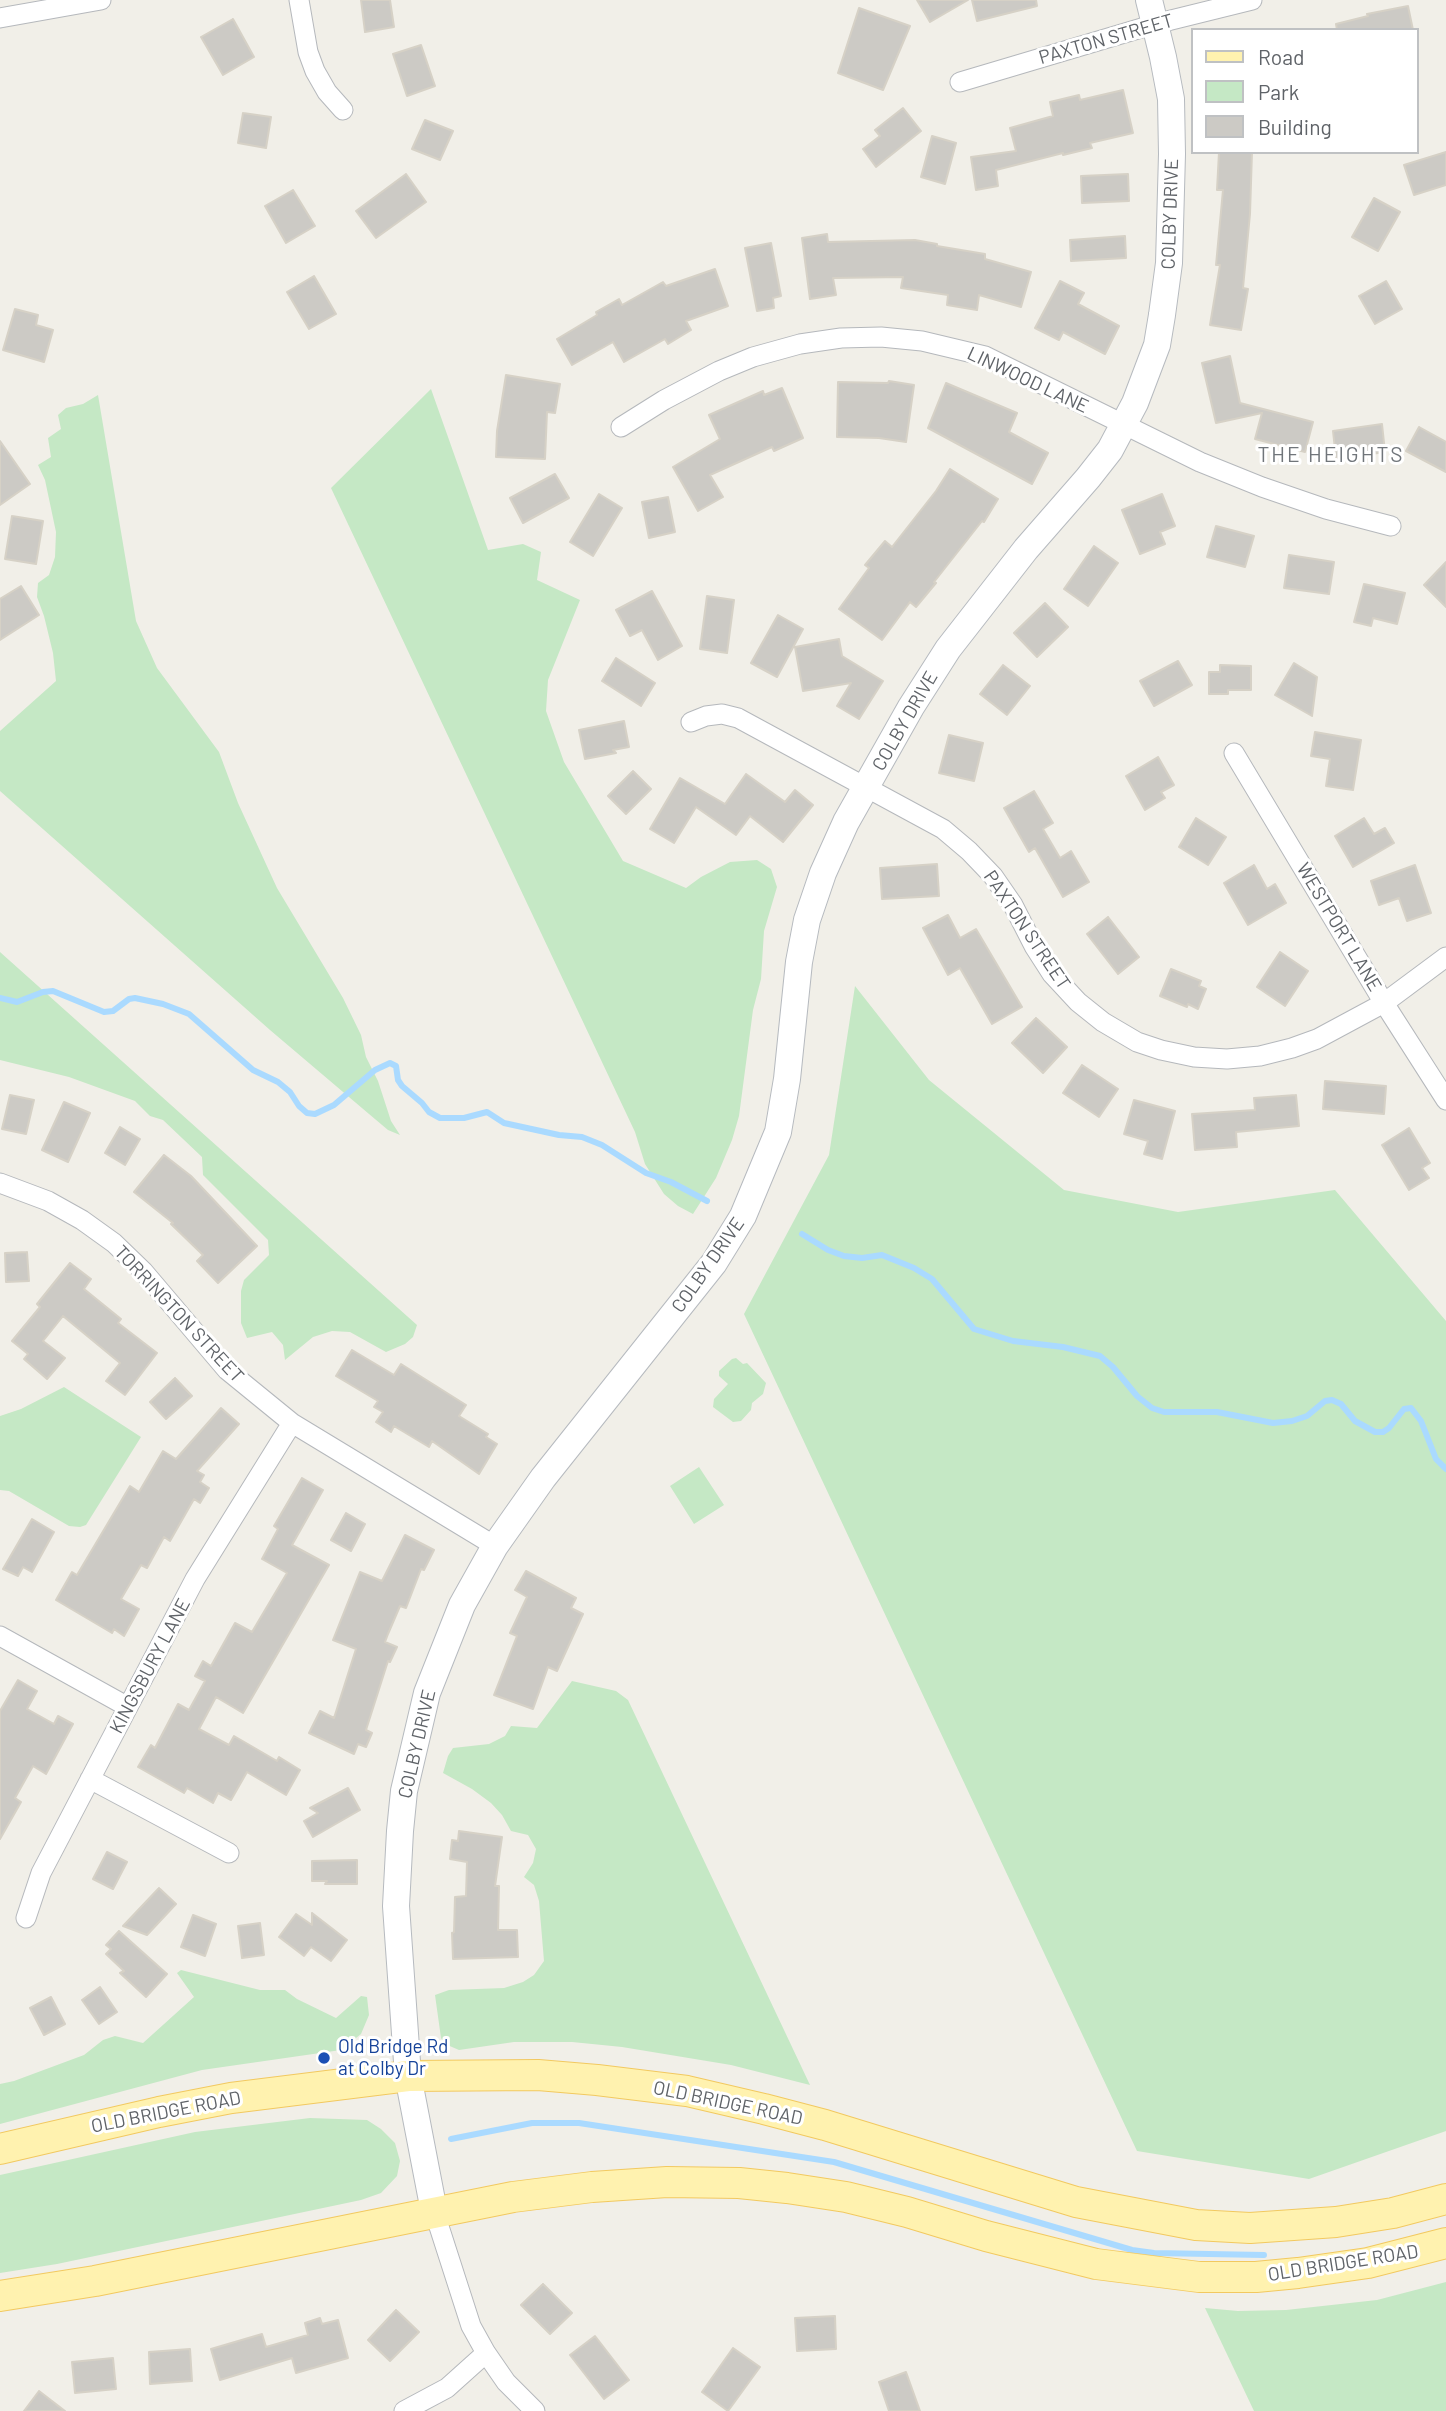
<!DOCTYPE html>
<html>
<head>
<meta charset="utf-8">
<style>
	body { margin:0 }
	#map { position:relative; width:1446px; height:2411px; overflow:hidden; background:#f1efe8; font-family:Barlow,sans-serif }
	canvas { display:block }
	.legend { position:absolute; left:1191px; top:28px; width:228px; height:126px; box-sizing:border-box; background:#fff; border:2px solid #bfc1c3; margin:0; padding:9px 12px; list-style:none; font-size:21px; color:#5f6368 }
	.legend li { display:flex; align-items:center; gap:14px; height:35px }
	.legend b { width:35px; border:2px solid #bfc1c3 }
</style>
</head>
<body>
<div id="map">
<canvas width="1446" height="2411"></canvas>
<ul class="legend">
<li><b style="height:9px;background:#fff2af"></b>Road</li>
<li><b style="height:19px;background:#c5e8c5"></b>Park</li>
<li><b style="height:19px;background:#cccac5"></b>Building</li>
</ul>
</div>
<script>
const c = document.querySelector('canvas').getContext('2d');
c.lineJoin = 'round';
function fill(path, color) { c.fillStyle = color; c.fill(path, 'evenodd'); }
const poly = rows => new Path2D(rows.map(r => 'M' + r).join(''));
function stroke(path, color, width, dash) { c.strokeStyle = color; c.lineWidth = width; c.lineCap = dash ? 'butt' : 'round'; c.setLineDash(dash || []); c.stroke(path); }
function drawText(font, color, halo, rows, align = 'center') {
  c.font = font + ' Barlow,sans-serif'; c.lineWidth = 6; c.setLineDash([]); c.textBaseline = 'middle'; c.strokeStyle = halo; c.fillStyle = color; for (const [text, x, y, turn = 0] of rows) {
    c.save(); c.translate(x, y); c.rotate((+turn || 0) * Math.PI / 180); c.textAlign = isNaN(turn) ? turn : align; if (halo) c.strokeText(text, 0, 0); c.fillText(text, 0, 0); c.restore();
  }
}
const green = poly([
	[431,389,488,550,523,544,541,552,537,580,580,600,548,680,546,711,564,762,623,861,686,888,701,877,730,862,757,860,771,869,777,887,764,931,761,979,753,1010,739,1116,732,1140,716,1178,693,1214,678,1206,664,1194,645,1164,635,1132,331,488],
	[98,395,136,621,157,668,219,752,238,803,277,888,343,998,361,1035,366,1057,378,1081,391,1121,400,1135,388,1130,369,1114,270,1030,0,791,0,731,56,681,53,653,44,616,37,597,38,583,49,575,55,557,56,532,45,480,38,465,51,457,48,438,61,429,58,415,66,408,83,404],
	[0,952,417,1325,413,1337,405,1344,386,1352,350,1332,332,1331,313,1337,285,1360,283,1345,272,1332,247,1338,241,1323,241,1291,244,1280,269,1255,268,1240,203,1175,202,1157,163,1120,150,1116,135,1101,69,1077,0,1060],
	[855,986,929,1080,1064,1190,1178,1212,1335,1190,1446,1321,1446,2131,1309,2179,1137,2151,744,1314,829,1155],
	[736,1358,743,1364,747,1363,766,1383,763,1394,752,1403,751,1410,741,1421,733,1422,713,1407,714,1399,728,1384,719,1376,719,1371,732,1359],
	[64,1387,141,1437,86,1525,80,1527,69,1526,9,1491,0,1490,0,1416,21,1409],
	[699,1467,724,1505,694,1524,670,1486],
	[572,1681,616,1691,628,1700,810,2085,731,2065,622,2047,572,2042,514,2042,459,2050,445,2044,441,2038,435,1995,449,1990,504,1988,523,1982,534,1975,544,1961,539,1901,534,1885,524,1877,533,1863,536,1849,528,1835,511,1831,502,1815,491,1803,472,1789,443,1773,448,1756,453,1748,489,1744,505,1736,511,1726,537,1728],
	[181,1970,260,1990,285,1990,297,1999,336,2018,361,1996,367,1997,369,2015,361,2034,341,2050,202,2070,0,2124,0,2084,14,2081,84,2055,103,2040,115,2036,143,2043,194,1997,177,1973],
	[310,2118,367,2120,381,2129,395,2143,400,2161,397,2176,381,2193,361,2200,57,2264,0,2273,0,2175,195,2132],
	[1446,2282,1446,2411,1254,2411,1205,2308,1238,2311,1286,2310,1377,2300]
]);
const stream = poly([
	[0,998,17,1002,43,992,53,991,104,1012,113,1011,129,999,135,998,163,1004,189,1014,253,1070,278,1082,290,1092,299,1106,307,1113,315,1114,334,1105,375,1070,390,1063,396,1066,398,1080,402,1086,422,1103,429,1112,440,1118,464,1118,487,1112,504,1123,559,1135,582,1137,602,1145,646,1173,671,1182,707,1201],
	[802,1234,828,1250,844,1256,862,1258,882,1255,914,1268,932,1279,974,1329,1013,1341,1063,1347,1100,1356,1113,1367,1137,1396,1152,1408,1164,1412,1217,1412,1273,1423,1292,1421,1307,1416,1325,1401,1332,1400,1341,1404,1355,1421,1375,1432,1383,1432,1389,1428,1404,1409,1411,1408,1421,1421,1436,1459,1446,1469],
	[451,2139,532,2123,579,2123,834,2162,1132,2250,1154,2253,1264,2255]
]);
const building = poly([
	[361,0,390,0,394,27,365,32,361,0],
	[917,0,968,0,930,22,917,0],
	[972,0,1036,0,1037,6,977,21,972,0],
	[1408,6,1413,30,1337,30,1336,24,1368,16,1367,14,1408,6],
	[859,8,910,26,883,90,838,73,859,8],
	[233,19,254,57,223,75,201,37,233,19],
	[421,45,435,86,407,96,393,54,421,45],
	[1123,90,1133,133,1090,143,1092,148,1063,155,1063,153,996,170,998,186,976,190,971,157,1016,151,1010,128,1053,116,1050,102,1079,95,1080,100,1123,90],
	[903,108,921,131,876,167,863,149,880,136,875,130,903,108],
	[243,113,271,117,266,148,238,143,243,113],
	[425,120,453,131,440,160,412,149,425,120],
	[932,136,956,143,945,184,921,177,932,136],
	[1219,152,1252,152,1250,214,1243,288,1248,289,1241,330,1210,325,1220,265,1216,265,1223,190,1217,190,1219,152],
	[1446,152,1446,185,1414,195,1404,165,1446,152],
	[406,174,426,202,376,238,356,211,406,174],
	[1128,174,1129,201,1082,203,1081,176,1128,174],
	[293,190,315,226,286,243,265,206,293,190],
	[1374,198,1400,212,1378,251,1352,237,1374,198],
	[827,234,828,242,915,240,937,244,937,246,985,254,985,259,1031,272,1021,307,979,295,977,310,947,305,948,295,901,288,903,277,833,278,836,295,810,299,802,238,827,234],
	[1125,236,1126,258,1071,261,1070,240,1125,236],
	[771,243,781,296,773,298,774,308,757,311,745,248,771,243],
	[715,269,728,306,686,321,691,330,668,344,665,339,624,362,613,342,572,365,557,339,597,315,596,312,619,299,622,305,663,282,666,286,715,269],
	[314,276,336,314,309,329,287,292,314,276],
	[1060,281,1084,293,1078,304,1119,326,1105,354,1063,332,1059,340,1035,328,1060,281],
	[1386,281,1402,309,1375,324,1359,296,1386,281],
	[15,309,38,315,36,325,53,330,44,362,3,350,15,309],
	[1230,356,1240,403,1313,422,1305,452,1255,439,1262,413,1216,423,1202,363,1230,356],
	[506,375,560,384,555,413,547,412,545,459,496,457,497,431,506,375],
	[889,381,914,385,906,442,879,438,837,437,838,382,888,383,889,381],
	[946,383,1017,413,1009,432,1048,453,1032,484,928,428,946,383],
	[782,388,803,438,774,451,772,447,710,475,723,497,698,511,673,467,720,439,709,415,763,391,764,395,782,388],
	[1382,424,1385,452,1336,459,1333,431,1382,424],
	[1419,427,1446,442,1446,472,1406,451,1419,427],
	[0,441,30,484,0,505,0,441],
	[950,469,998,499,984,522,982,521,934,582,936,583,916,607,910,602,882,640,839,609,869,568,865,565,885,541,892,547,936,491,950,469],
	[555,474,569,498,523,523,510,498,555,474],
	[599,494,622,508,593,556,570,542,599,494],
	[1162,494,1175,526,1160,532,1165,544,1140,554,1122,510,1162,494],
	[668,497,675,532,649,538,642,502,668,497],
	[12,516,43,521,36,564,5,559,12,516],
	[1216,526,1254,536,1245,567,1207,557,1216,526],
	[1094,546,1118,563,1088,606,1064,589,1094,546],
	[1289,555,1334,562,1329,594,1284,588,1289,555],
	[1446,562,1446,607,1424,585,1446,562],
	[1364,584,1405,593,1397,624,1373,618,1371,626,1354,622,1364,584],
	[21,586,39,615,0,640,0,599,21,586],
	[652,591,682,646,658,660,642,630,630,636,616,610,652,591],
	[707,596,734,600,727,653,700,649,707,596],
	[1045,603,1068,627,1037,657,1014,633,1045,603],
	[778,615,803,629,777,677,751,663,778,615],
	[839,639,842,656,883,681,859,719,837,706,851,683,803,691,795,647,839,639],
	[616,658,655,683,641,706,602,681,616,658],
	[1178,661,1192,685,1154,706,1140,681,1178,661],
	[1294,663,1317,677,1312,716,1275,695,1294,663],
	[1003,665,1030,686,1007,715,980,694,1003,665],
	[1220,665,1251,666,1251,690,1228,690,1228,694,1209,694,1209,672,1220,672,1220,665],
	[624,721,629,747,613,750,616,753,585,759,579,730,624,721],
	[1315,732,1361,740,1353,790,1326,786,1330,759,1311,756,1315,732],
	[949,735,983,743,974,781,939,773,949,735],
	[1158,757,1174,785,1161,792,1165,798,1145,810,1126,776,1158,757],
	[633,771,651,789,626,814,608,796,633,771],
	[746,774,785,802,795,790,813,805,783,842,750,816,736,835,696,807,674,843,650,829,680,778,725,804,746,774],
	[1034,791,1053,823,1043,829,1060,858,1071,851,1089,882,1063,897,1035,848,1029,852,1004,808,1034,791],
	[1196,818,1226,837,1208,865,1179,847,1196,818],
	[1364,818,1374,834,1385,828,1394,843,1353,867,1335,836,1364,818],
	[937,864,939,896,882,899,880,868,937,864],
	[1254,865,1267,889,1275,884,1286,903,1248,925,1224,883,1254,865],
	[1415,865,1431,913,1407,921,1399,898,1379,905,1371,881,1415,865],
	[948,915,960,938,976,929,1022,1007,992,1024,960,968,948,975,923,928,948,915],
	[1108,917,1139,957,1118,974,1087,934,1108,917],
	[1280,952,1308,971,1285,1006,1257,987,1280,952],
	[1171,969,1201,981,1199,986,1206,989,1198,1009,1188,1004,1187,1007,1160,996,1171,969],
	[1036,1018,1067,1047,1043,1073,1012,1043,1036,1018],
	[1082,1065,1118,1089,1099,1117,1063,1093,1082,1065],
	[1325,1081,1386,1086,1384,1114,1323,1109,1325,1081],
	[10,1095,34,1100,26,1134,2,1129,10,1095],
	[1296,1095,1299,1126,1236,1132,1237,1147,1195,1150,1192,1114,1255,1110,1254,1098,1296,1095],
	[1134,1100,1175,1111,1162,1159,1144,1154,1148,1141,1124,1134,1134,1100],
	[64,1102,90,1113,68,1162,42,1150,64,1102],
	[120,1127,140,1139,125,1165,105,1153,120,1127],
	[1409,1128,1430,1163,1422,1168,1429,1178,1409,1190,1382,1145,1409,1128],
	[164,1155,191,1176,257,1246,218,1283,197,1261,203,1255,171,1224,173,1223,134,1192,164,1155],
	[27,1252,29,1281,6,1282,5,1253,27,1252],
	[70,1263,91,1279,84,1289,121,1319,118,1323,157,1353,125,1395,106,1381,120,1363,63,1316,43,1341,65,1358,47,1379,24,1359,28,1354,12,1341,40,1307,37,1304,70,1263],
	[352,1350,394,1375,401,1364,466,1405,459,1416,488,1434,486,1437,497,1444,479,1474,432,1441,429,1447,394,1426,391,1432,376,1422,383,1412,374,1407,378,1401,336,1376,352,1350],
	[175,1378,192,1396,166,1419,150,1402,175,1378],
	[221,1408,239,1424,197,1471,204,1475,200,1482,209,1488,200,1503,194,1499,170,1541,164,1537,147,1568,141,1565,121,1599,139,1609,124,1636,114,1629,112,1633,56,1600,72,1572,77,1575,130,1486,139,1492,163,1451,176,1459,221,1408],
	[302,1478,323,1490,292,1545,329,1565,243,1713,216,1697,199,1729,229,1745,234,1736,277,1761,279,1757,300,1770,286,1795,247,1772,231,1800,218,1793,213,1803,187,1788,184,1793,138,1767,151,1745,155,1748,178,1704,189,1710,205,1681,195,1676,203,1661,211,1666,235,1623,252,1632,287,1573,262,1559,278,1529,274,1526,302,1478],
	[346,1513,365,1524,351,1551,331,1540,346,1513],
	[32,1519,54,1532,32,1572,23,1567,18,1576,3,1569,32,1519],
	[405,1535,434,1550,424,1570,421,1569,406,1608,400,1606,388,1634,385,1642,397,1647,390,1662,388,1661,366,1730,372,1733,366,1747,358,1744,354,1754,309,1733,320,1711,334,1718,356,1649,333,1640,360,1572,382,1581,405,1535],
	[526,1571,576,1598,571,1608,583,1614,557,1671,548,1667,533,1709,494,1695,517,1636,510,1633,527,1597,515,1590,526,1571],
	[18,1680,37,1691,27,1709,54,1724,58,1716,73,1724,46,1774,33,1766,15,1798,21,1802,0,1839,0,1711,18,1680],
	[348,1788,360,1810,313,1837,304,1821,318,1813,310,1808,348,1788],
	[459,1831,502,1837,495,1886,499,1886,498,1930,517,1930,518,1957,453,1959,452,1933,454,1932,455,1897,466,1896,467,1862,450,1859,452,1840,458,1841,459,1831],
	[107,1852,127,1862,113,1889,93,1879,107,1852],
	[357,1860,357,1884,325,1884,327,1881,312,1881,312,1861,357,1860],
	[159,1888,176,1904,147,1935,123,1926,159,1888],
	[312,1913,347,1940,331,1961,311,1947,304,1956,279,1937,296,1914,312,1925,312,1913],
	[193,1915,216,1924,205,1956,181,1947,193,1915],
	[260,1923,264,1955,242,1958,238,1926,260,1923],
	[119,1931,167,1974,146,1997,120,1973,124,1971,106,1954,111,1949,106,1945,119,1931],
	[100,1987,117,2012,99,2024,82,2000,100,1987],
	[51,1997,65,2024,44,2035,30,2008,51,1997],
	[543,2284,572,2313,550,2334,521,2305,543,2284],
	[396,2310,419,2332,390,2361,368,2340,396,2310],
	[835,2316,836,2349,797,2351,795,2318,835,2316],
	[320,2318,322,2324,338,2320,348,2358,296,2373,292,2358,220,2380,211,2349,262,2334,266,2347,308,2335,305,2323,320,2318],
	[595,2336,629,2380,604,2399,570,2355,595,2336],
	[733,2348,760,2367,728,2411,702,2392,733,2348],
	[190,2349,192,2381,150,2384,149,2352,190,2349],
	[113,2358,116,2389,75,2393,72,2362,113,2358],
	[906,2372,920,2411,889,2411,879,2382,906,2372],
	[39,2391,65,2411,24,2411,39,2391]
]);
const street = poly([
	[299,0,308,52,315,71,327,92,343,110],
	[0,18,101,0],
	[960,82,1155,24,1252,0],
	[621,427,664,400,719,371,753,357,800,344,841,338,881,337,922,341,985,356,1200,462,1262,487,1326,509,1391,526],
	[691,722,706,716,722,714,738,718,943,829,969,851,993,876,1013,905,1034,946,1052,974,1078,1002,1103,1022,1137,1042,1161,1050,1194,1057,1227,1059,1260,1056,1292,1048,1317,1039,1384,1003,1446,957],
	[1234,753,1384,1003,1446,1100],
	[0,1183,48,1201,82,1220,114,1243,143,1271,227,1370,292,1423,495,1546],
	[0,1636,128,1707],
	[90,1779,229,1853],
	[26,1918,41,1873,195,1579,292,1423],
	[434,2211,471,2326,486,2353,506,2382,535,2411],
	[404,2411,447,2388,486,2353]
]);
const secondary = poly([
	[434,2211,408,2076,396,1906,400,1831,404,1791,427,1693,462,1605,495,1546,543,1478,714,1263,743,1216,778,1132,787,1079,799,962,807,920,823,873,846,822,911,707,948,649,1026,549,1088,478,1110,450,1135,403,1157,345,1162,315,1169,263,1172,154,1171,99,1163,57,1149,0]
]);
const primary = poly([
	[0,2149,159,2112,231,2098,408,2076,538,2075,597,2080,687,2091,764,2109,825,2125,1076,2202,1196,2225,1250,2228,1336,2222,1393,2213,1446,2199],
	[0,2296,95,2281,513,2197,592,2187,667,2182,739,2183,787,2188,846,2197,907,2212,986,2236,1096,2264,1199,2277,1256,2277,1298,2273,1368,2263,1446,2243]
]);
const markers = [
	[324,2058,7,"#1a4fb4"]
];
const streetNames = [
	["PAXTON STREET",1106,39,-16],
	["COLBY DRIVE",1170,214,-88],
	["LINWOOD LANE",1028,380,25],
	["COLBY DRIVE",905,721,-60],
	["WESTPORT LANE",1339,927,59],
	["PAXTON STREET",1027,930,56],
	["COLBY DRIVE",708,1265,-55],
	["TORRINGTON STREET",179,1314,47],
	["KINGSBURY LANE",150,1666,-62],
	["COLBY DRIVE",417,1744,-77],
	["OLD BRIDGE ROAD",728,2103,12],
	["OLD BRIDGE ROAD",166,2112,-11],
	["OLD BRIDGE ROAD",1343,2263,-9]
];
const transitNames = [
	["Old Bridge Rd",338,2047],
	["at Colby Dr",338,2069]
];
const neighbourhoodNames = [
	["THE HEIGHTS",1331,455]
];
fill(green, '#c5e8c5');
stroke(stream, '#aadaff', 6);
fill(building, '#cccac5');
stroke(building, '#d6d1c6', 2);
stroke(street, '#b5b8bc', 21);
stroke(secondary, '#b6babf', 28);
stroke(primary, '#f2c960', 32);
stroke(street, '#fff', 19);
stroke(secondary, '#fff', 26);
stroke(primary, '#fff2af', 30);
for (const [x, y, r, color] of markers) { const dot = new Path2D(); dot.arc(x, y, r, 0, 2 * Math.PI); c.fillStyle = color; c.fill(dot); stroke(dot, '#fff', 2.5); }
drawText('19px', '#5f6368', '#fff', streetNames);
drawText('19px', '#164399', '#fff', transitNames, 'left');
c.letterSpacing = '2px';
drawText('21px', '#70757a', '#fff', neighbourhoodNames);
c.letterSpacing = '0px';
</script>
</body>
</html>
